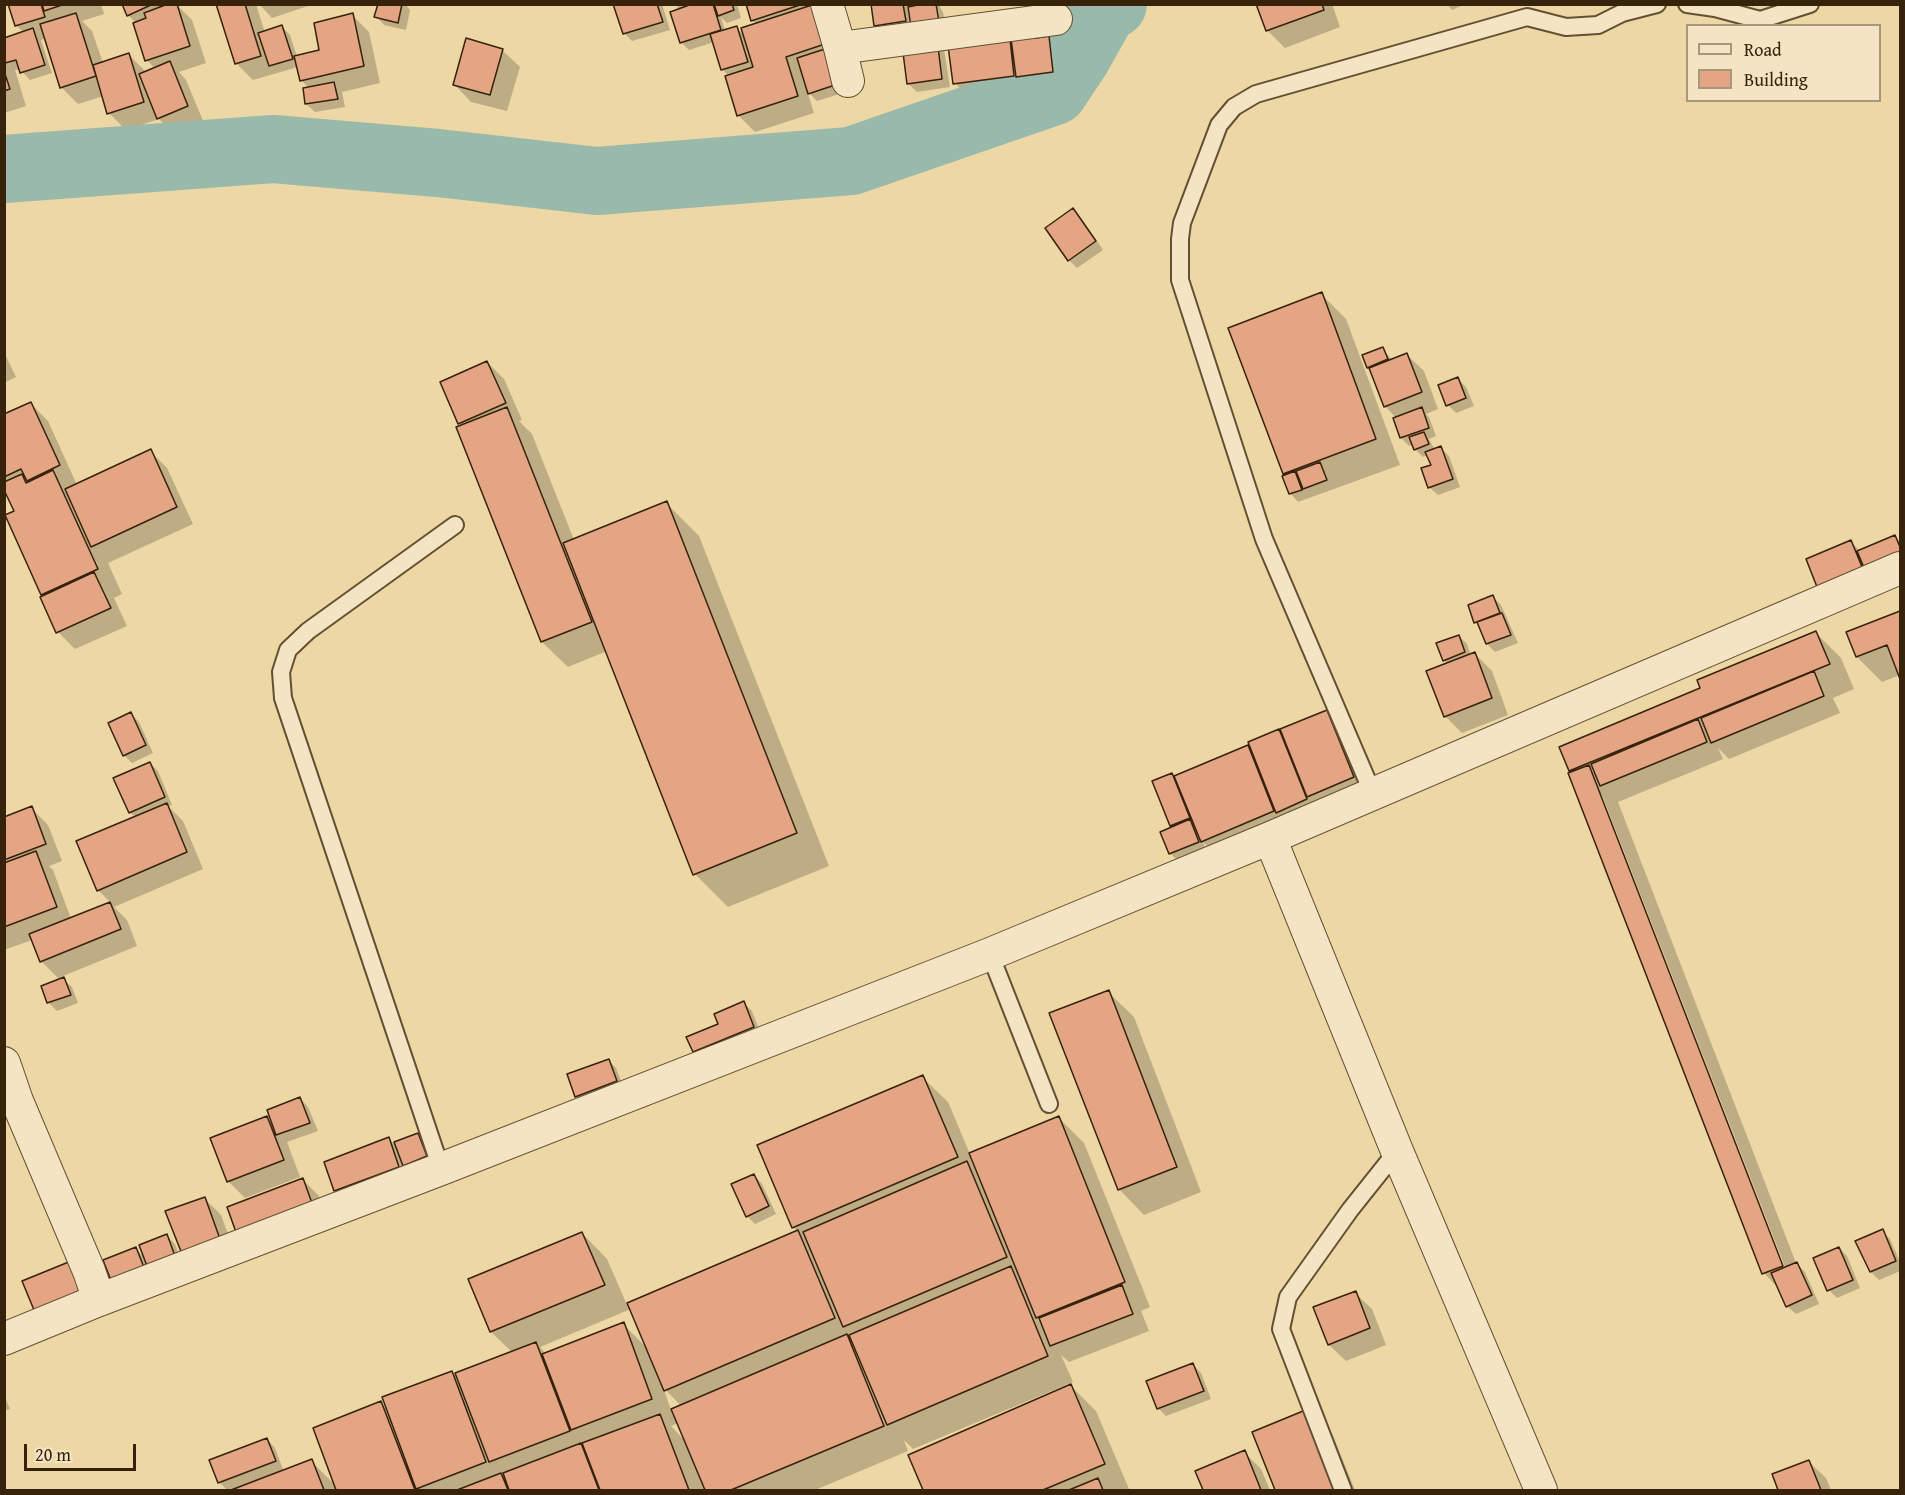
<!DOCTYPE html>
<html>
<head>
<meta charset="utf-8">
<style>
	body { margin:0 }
	#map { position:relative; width:1905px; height:1495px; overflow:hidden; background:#edd7a5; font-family:"Gentium Book Plus",serif }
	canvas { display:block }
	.frame { position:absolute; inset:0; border:6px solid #37220c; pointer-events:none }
	.legend { position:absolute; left:1686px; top:24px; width:195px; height:78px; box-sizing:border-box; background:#f3e5c4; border:2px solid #a8977a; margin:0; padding:8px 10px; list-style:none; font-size:18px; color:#37220c }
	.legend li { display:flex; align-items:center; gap:12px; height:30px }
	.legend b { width:30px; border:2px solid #a8977a }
	.scale { position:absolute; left:24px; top:1444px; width:112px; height:27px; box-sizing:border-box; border:3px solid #37220c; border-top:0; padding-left:8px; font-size:18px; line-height:21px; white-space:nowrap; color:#37220c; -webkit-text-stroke:4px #f3e5c4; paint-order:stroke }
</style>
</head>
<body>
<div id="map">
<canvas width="1905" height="1495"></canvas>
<div class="frame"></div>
<ul class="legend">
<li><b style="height:8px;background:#f3e5c4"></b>Road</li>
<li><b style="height:16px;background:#e4a585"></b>Building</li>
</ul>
<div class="scale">20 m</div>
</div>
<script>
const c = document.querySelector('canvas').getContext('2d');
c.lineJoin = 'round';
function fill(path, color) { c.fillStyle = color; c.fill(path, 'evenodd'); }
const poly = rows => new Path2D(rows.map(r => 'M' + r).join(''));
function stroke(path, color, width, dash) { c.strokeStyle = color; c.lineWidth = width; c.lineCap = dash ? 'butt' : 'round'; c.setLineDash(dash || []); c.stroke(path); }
const shadow = poly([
	[9,4,101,4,104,14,82,21,92,31,103,63,129,55,146,72,155,69,147,60,136,23,128,15,123,4,176,4,192,20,206,63,179,72,186,80,204,123,175,135,159,119,126,130,109,113,104,96,78,104,61,87,46,38,41,40,52,73,30,80,20,69,15,70,26,106,4,113,4,39,24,33,16,25],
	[217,4,256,4,265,33,282,27,290,35,297,57,321,51,352,15,369,32,380,83,342,92,345,107,315,112,306,104,309,88,301,80,298,67,253,80,236,63],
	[259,4,314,4,272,18],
	[379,4,405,4,410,10,406,30,384,25,376,16],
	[615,4,662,4,670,30,632,41,624,33],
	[676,4,737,4,741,18,727,23,721,17,725,31,736,27,745,36,756,24,752,20,748,4,822,4,846,92,817,101,807,91,814,113,755,132,738,115,729,76,723,70,714,42,689,50,681,42,679,10],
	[872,4,938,4,943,12,947,36,893,43,876,26],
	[1049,4,1106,4,1109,15,1068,28],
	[1258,4,1332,4,1340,27,1285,48,1268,31],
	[1447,4,1465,4,1452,10],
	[1034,29,1043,38,1049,37,1066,54,1070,88,1034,93,1030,89,1030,93,972,100,955,83,949,40],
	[467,40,503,51,520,67,507,111,471,102,455,85],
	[903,46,944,49,950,87,917,92,908,83],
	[1073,210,1081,218,1103,250,1077,268,1069,260],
	[1321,294,1346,319,1400,465,1298,502,1290,493,1287,476,1284,473],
	[1383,349,1392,360,1407,355,1424,371,1438,409,1426,414,1429,417,1436,436,1429,439,1435,450,1441,448,1449,456,1460,487,1438,495,1429,487,1432,466,1428,455,1423,457,1415,449,1414,444,1409,446,1401,438,1396,418,1385,406,1371,370,1368,367],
	[4,352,16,377,4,383],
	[487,362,504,379,522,420,519,421,532,434,574,540,666,503,699,536,829,866,728,907,695,874,607,651,568,667,542,642,458,428,462,426,442,382],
	[1458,379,1466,387,1474,406,1456,413,1448,405],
	[31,404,48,421,77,485,150,451,167,468,193,524,108,563,122,594,114,598,127,626,75,649,58,632,42,598,44,597,16,512,4,489,4,416],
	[1895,536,1900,542,1900,575,1827,594,1851,542,1859,550],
	[1493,597,1501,605,1518,643,1495,652,1487,644,1481,627,1475,622],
	[1900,612,1900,675,1882,682,1857,657,1848,633],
	[1816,633,1841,658,1854,689,1833,698,1840,713,1729,759,1718,748,1723,759,1618,802,1796,1263,1805,1272,1819,1304,1796,1314,1787,1306,1780,1290,1764,1273,1573,773,1561,748,1702,689],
	[1599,795,1602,795,1787,1272,1785,1273],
	[1459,636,1467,644,1471,655,1475,654,1492,671,1508,715,1462,733,1445,716,1448,664,1445,661,1438,644],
	[1326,711,1343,728,1370,794,1219,858,1203,842,1206,850,1178,861,1170,853,1172,828,1154,782,1172,775,1174,777,1251,746,1250,743],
	[131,714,139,722,153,753,132,763,124,755],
	[150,763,158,771,172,805,168,806,183,821,203,869,114,907,127,920,137,946,58,978,41,961,32,940,4,950,4,818,31,808,48,825,62,861,49,866,53,870,71,919,111,903,98,890,135,817,130,812],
	[63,979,72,987,78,1003,57,1011,48,1002],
	[1108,992,1134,1017,1201,1192,1144,1215,1119,1189],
	[744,1003,752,1011,761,1035,702,1059,694,1051],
	[608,1060,616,1068,624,1089,584,1104,576,1096],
	[922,1077,948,1102,970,1154,1059,1118,1084,1143,1150,1307,1141,1311,1149,1331,1069,1362,1061,1355,1073,1382,913,1449,904,1440,908,1451,815,1490,227,1490,219,1482,267,1439,275,1448,284,1472,311,1461,336,1486,381,1403,389,1411,452,1372,460,1380,512,1352,491,1332,470,1280,582,1233,607,1259,627,1305,798,1232,793,1227],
	[631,1309,648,1349,623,1324,546,1354,540,1347],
	[663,1387,681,1406,671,1410],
	[678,1423,686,1442,671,1426],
	[300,1098,308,1107,318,1131,287,1142,300,1177,245,1198,228,1181,267,1118,274,1125],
	[417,1135,426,1143,434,1165,353,1207,336,1191,326,1162,388,1138,394,1144],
	[754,1175,762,1184,776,1214,755,1224,747,1216],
	[302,1179,319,1196,329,1223,256,1251],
	[204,1198,221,1215,236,1256,183,1253],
	[1882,1231,1890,1239,1900,1262,1900,1271,1879,1280,1871,1272],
	[167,1236,175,1244,182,1264,152,1278,113,1282,136,1249,146,1259],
	[1839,1248,1847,1256,1860,1288,1837,1298,1829,1290],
	[1355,1293,1372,1309,1386,1345,1346,1361,1329,1345,1315,1308],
	[1193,1365,1201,1373,1211,1399,1166,1416,1158,1408],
	[1071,1386,1096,1411,1129,1489,924,1490,910,1456],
	[4,1395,10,1409,4,1411],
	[1308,1410,1333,1436,1355,1490,1277,1490,1254,1432],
	[1244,1452,1261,1469,1270,1490,1205,1490,1197,1472],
	[1809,1462,1826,1478,1831,1490,1780,1490,1774,1475]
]);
const river = poly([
	[4,169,273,149,438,163,597,181,851,161,1054,91,1076,58,1103,10,1113,4]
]);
const building = poly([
	[8,4,41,4,45,17,15,26,8,4],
	[42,4,65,4,44,11,42,4],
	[122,4,153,4,127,16,122,4],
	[168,4,177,4,190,46,145,61,133,23,146,18,144,13,168,4],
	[216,4,245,4,261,56,235,64,216,4],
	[378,4,402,4,398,23,374,17,378,4],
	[613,4,657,4,663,22,623,34,613,4],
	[692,4,713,4,721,30,680,43,670,12,692,4],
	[714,4,732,4,734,10,718,16,714,4],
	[746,4,803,4,751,21,746,4],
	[871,4,903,4,906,21,874,26,871,4],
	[923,4,936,4,940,28,912,33,908,7,923,4],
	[1256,4,1322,4,1324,10,1266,31,1256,4],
	[812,5,825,44,786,57,798,96,737,116,725,76,753,67,741,28,812,5],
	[76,13,96,76,60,88,40,24,76,13],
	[353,13,364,66,300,81,294,56,319,50,314,23,353,13],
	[282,25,293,59,269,66,258,33,282,25],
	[737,26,748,62,721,70,710,34,737,26],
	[1034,27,1036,38,1049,36,1053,72,1016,77,1010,31,1034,27],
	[33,28,45,65,20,73,16,60,5,63,4,38,33,28],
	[1009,30,1014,76,953,84,947,38,1009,30],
	[466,38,503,49,490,95,453,85,466,38],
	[937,39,942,79,907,84,902,45,937,39],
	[828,48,838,84,808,94,797,58,828,48],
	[129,53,144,102,107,114,93,65,129,53],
	[170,61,188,106,157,119,139,74,170,61],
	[4,71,10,89,4,91,4,71],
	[334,82,338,99,305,104,303,88,334,82],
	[1073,208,1096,241,1068,261,1045,228,1073,208],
	[1322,292,1376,439,1283,474,1228,328,1322,292],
	[1383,347,1388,359,1367,368,1362,355,1383,347],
	[1407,353,1422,392,1384,407,1369,368,1407,353],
	[487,361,506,403,458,424,440,382,487,361],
	[1458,377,1466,398,1446,406,1438,385,1458,377],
	[31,402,60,465,27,481,21,469,4,477,4,414,31,402],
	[507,407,592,622,541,642,456,427,507,407],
	[1422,407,1429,428,1400,438,1393,418,1422,407],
	[1424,432,1429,444,1414,450,1409,437,1424,432],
	[1441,446,1453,479,1428,488,1421,468,1431,465,1425,452,1441,446],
	[151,449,177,507,91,547,65,489,151,449],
	[1320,462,1327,480,1303,489,1296,471,1320,462],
	[53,470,98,569,41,595,5,515,14,511,4,490,4,482,22,474,26,483,53,470],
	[1295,471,1302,490,1289,494,1282,476,1295,471],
	[667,501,797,833,693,875,563,543,667,501],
	[1895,535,1900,547,1900,563,1868,577,1857,551,1895,535],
	[1851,540,1862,567,1817,587,1806,559,1851,540],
	[94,572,111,608,56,633,40,597,94,572],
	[1493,595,1500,613,1474,623,1468,605,1493,595],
	[1900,611,1900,679,1887,645,1856,657,1846,632,1900,611],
	[1502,613,1511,635,1486,644,1477,622,1502,613],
	[1816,631,1830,664,1569,771,1559,747,1700,688,1697,680,1816,631],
	[1459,635,1465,652,1443,661,1436,643,1459,635],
	[1475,652,1492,698,1444,717,1426,671,1475,652],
	[1814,671,1824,696,1711,743,1701,718,1814,671],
	[1327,710,1354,777,1307,797,1280,729,1327,710],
	[131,712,146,745,123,756,108,723,131,712],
	[1698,719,1707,742,1600,786,1591,764,1698,719],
	[1279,729,1307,799,1276,813,1248,742,1279,729],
	[1248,745,1274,811,1201,842,1174,776,1248,745],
	[150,762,165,797,129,813,113,778,150,762],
	[1589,765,1783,1266,1762,1274,1568,773,1589,765],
	[1172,773,1190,818,1170,826,1152,781,1172,773],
	[167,803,187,852,97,891,76,841,167,803],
	[32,806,46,844,4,860,4,817,32,806],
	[1190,819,1199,842,1169,854,1160,832,1190,819],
	[36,851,57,907,4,927,4,863,36,851],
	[110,902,121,929,40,962,29,934,110,902],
	[64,977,71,995,47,1003,41,986,64,977],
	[1109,990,1177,1167,1118,1190,1049,1013,1109,990],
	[744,1001,754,1027,693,1052,686,1037,718,1024,714,1014,744,1001],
	[609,1059,617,1081,575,1097,567,1074,609,1059],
	[923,1075,958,1157,792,1228,757,1145,923,1075],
	[300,1097,310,1123,276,1135,267,1110,300,1097],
	[267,1116,284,1160,227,1182,210,1138,267,1116],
	[1059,1116,1125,1282,1036,1318,969,1153,1059,1116],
	[418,1133,427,1156,403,1166,394,1142,418,1133],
	[389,1137,399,1167,334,1191,324,1162,389,1137],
	[967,1161,1007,1257,843,1327,803,1232,967,1161],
	[754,1174,769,1206,746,1217,731,1184,754,1174],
	[303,1178,313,1206,237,1235,227,1207,303,1178],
	[205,1197,220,1239,182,1254,165,1211,205,1197],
	[1883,1229,1896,1261,1870,1272,1855,1241,1883,1229],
	[798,1230,835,1318,664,1391,627,1303,798,1230],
	[582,1232,605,1285,490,1332,468,1279,582,1232],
	[167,1234,175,1256,147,1266,139,1245,167,1234],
	[136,1247,145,1270,112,1283,103,1260,136,1247],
	[1839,1247,1853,1280,1827,1291,1813,1258,1839,1247],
	[76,1259,88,1288,34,1310,22,1281,76,1259],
	[1797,1262,1812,1295,1786,1307,1771,1273,1797,1262],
	[1011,1266,1048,1356,887,1425,849,1335,1011,1266],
	[1122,1285,1133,1314,1050,1346,1039,1318,1122,1285],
	[1356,1291,1370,1328,1328,1345,1313,1307,1356,1291],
	[624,1322,652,1399,571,1430,542,1354,624,1322],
	[847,1334,884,1426,731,1490,705,1490,671,1409,847,1334],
	[536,1342,570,1431,489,1462,455,1373,536,1342],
	[1193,1363,1204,1391,1157,1409,1146,1381,1193,1363],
	[452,1371,486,1462,416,1489,382,1397,452,1371],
	[1071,1384,1105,1464,1043,1490,923,1490,908,1455,1071,1384],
	[381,1401,415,1490,336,1490,313,1428,381,1401],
	[1308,1409,1341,1490,1275,1490,1252,1432,1308,1409],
	[660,1414,689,1490,600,1490,582,1443,660,1414],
	[267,1438,276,1461,218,1483,209,1460,267,1438],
	[581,1443,599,1490,509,1490,503,1473,581,1443],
	[1245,1450,1261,1490,1203,1490,1195,1471,1245,1450],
	[312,1459,324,1490,231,1490,312,1459],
	[1809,1460,1821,1490,1778,1490,1772,1474,1809,1460],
	[501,1473,508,1490,457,1490,501,1473],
	[1098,1478,1103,1490,1069,1490,1098,1478]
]);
const lane = poly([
	[1687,4,1715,8,1760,20,1810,4],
	[1373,794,1264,539,1180,280,1180,239,1182,223,1219,125,1234,107,1256,94,1527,17,1566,27,1598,25,1622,13,1657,4],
	[990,954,1049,1104],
	[441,1169,283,698,281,672,288,650,308,631,455,525],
	[1343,1490,1281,1329,1288,1297,1350,1210,1397,1151]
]);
const street = poly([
	[827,4,840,48,848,81],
	[840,48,1056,19],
	[1270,838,1397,1151,1541,1490],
	[4,1063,17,1101,89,1271,99,1300],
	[4,1339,99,1300,441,1169,990,954,1270,838,1900,568]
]);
fill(shadow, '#0003');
stroke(river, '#99b9ab', 68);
fill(building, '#e4a585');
stroke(building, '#37220c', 1.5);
stroke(lane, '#644f32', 20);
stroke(street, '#644f32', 34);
stroke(lane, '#f3e5c4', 16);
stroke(street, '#f3e5c4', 32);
</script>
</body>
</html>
